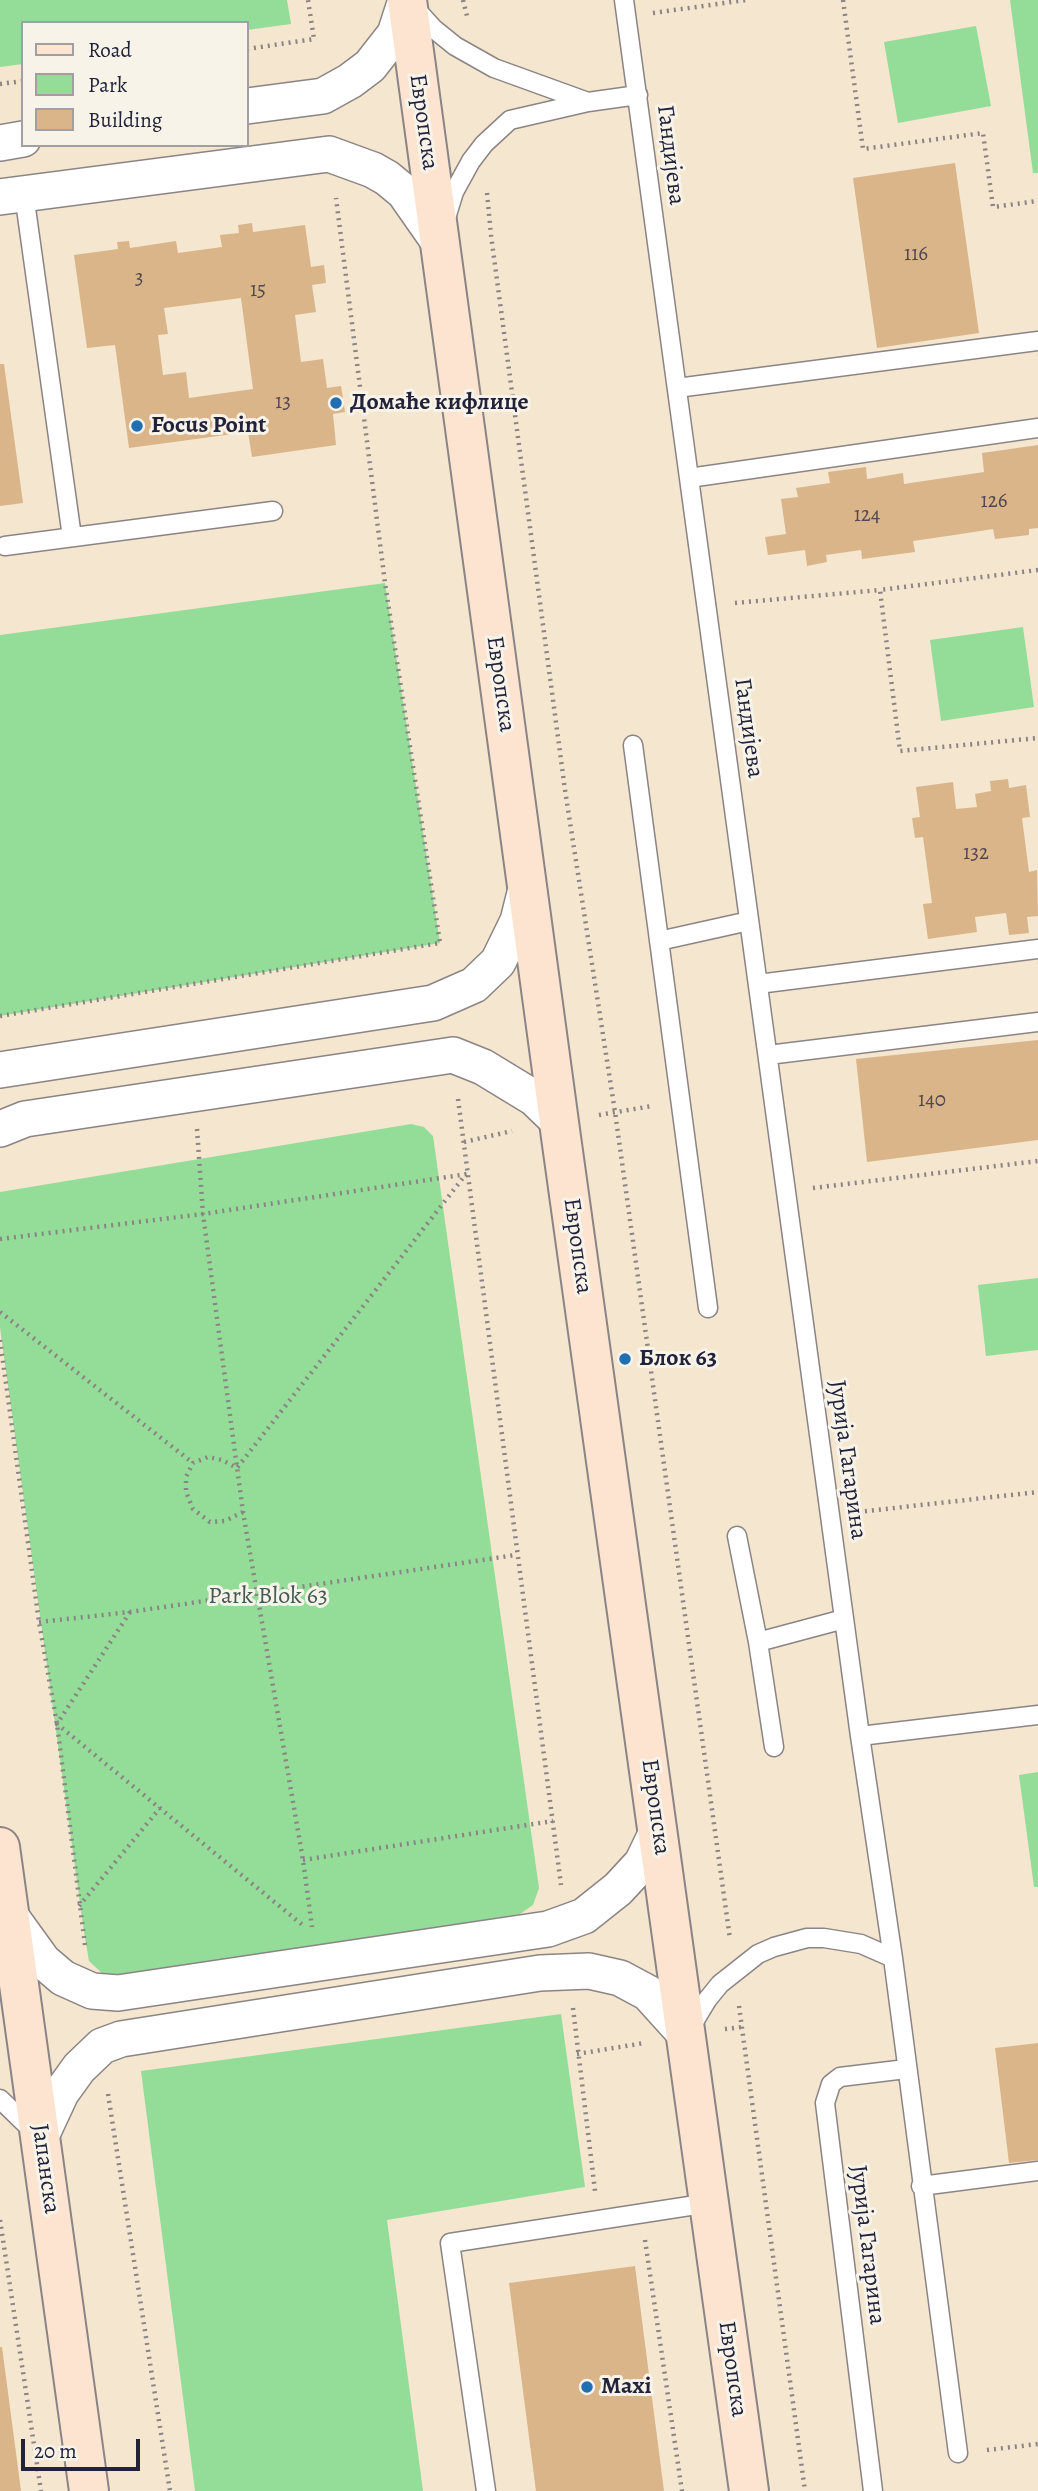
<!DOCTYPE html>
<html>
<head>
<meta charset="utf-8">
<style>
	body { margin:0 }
	#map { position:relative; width:1038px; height:2491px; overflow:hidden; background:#f4e6cf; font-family:Alegreya,serif }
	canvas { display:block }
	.legend { position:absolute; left:21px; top:21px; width:228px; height:126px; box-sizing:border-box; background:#f7f3e8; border:2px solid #a29fa3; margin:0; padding:9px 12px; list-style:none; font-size:21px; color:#22223b }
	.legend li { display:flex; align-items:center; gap:14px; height:35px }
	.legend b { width:35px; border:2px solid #a29fa3 }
	.scale { position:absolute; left:21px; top:2439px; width:119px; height:32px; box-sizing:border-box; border:4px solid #22223b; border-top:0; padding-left:9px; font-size:21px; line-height:24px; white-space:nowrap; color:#22223b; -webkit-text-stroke:5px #f7f3e8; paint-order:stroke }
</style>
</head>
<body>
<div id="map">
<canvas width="1038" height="2491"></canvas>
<ul class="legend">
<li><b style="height:9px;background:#fde4d0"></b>Road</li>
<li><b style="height:19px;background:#94dd98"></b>Park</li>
<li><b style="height:19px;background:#dab58a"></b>Building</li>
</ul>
<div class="scale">20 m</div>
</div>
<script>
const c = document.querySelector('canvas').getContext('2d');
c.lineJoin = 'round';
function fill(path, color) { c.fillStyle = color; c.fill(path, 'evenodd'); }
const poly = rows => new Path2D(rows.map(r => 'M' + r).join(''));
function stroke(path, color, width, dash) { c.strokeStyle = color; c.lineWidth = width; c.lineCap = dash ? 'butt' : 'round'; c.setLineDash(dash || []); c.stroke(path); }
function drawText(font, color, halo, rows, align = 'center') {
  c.font = font + ' Alegreya,serif'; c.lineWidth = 6; c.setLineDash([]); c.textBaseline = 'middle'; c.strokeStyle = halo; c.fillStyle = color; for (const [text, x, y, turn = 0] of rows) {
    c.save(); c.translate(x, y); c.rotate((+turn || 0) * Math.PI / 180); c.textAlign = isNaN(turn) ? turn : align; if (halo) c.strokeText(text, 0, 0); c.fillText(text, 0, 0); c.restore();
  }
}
const green = poly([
	[0,0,287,0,291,24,247,30,247,23,23,23,23,64,0,67],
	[1010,0,1038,0,1038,173,1033,173],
	[976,26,991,106,898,123,884,42],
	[385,583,440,943,0,1016,0,635],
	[1023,627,1034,707,941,721,930,640],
	[411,1124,424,1127,433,1136,539,1888,533,1905,520,1914,129,1979,104,1975,89,1961,84,1932,0,1328,0,1192],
	[1038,1278,1038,1350,986,1356,978,1285],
	[1038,1772,1038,1887,1034,1887,1019,1775],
	[561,2014,585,2187,387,2220,423,2491,195,2491,141,2071]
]);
const building = poly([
	[955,163,979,333,877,348,853,178],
	[252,223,253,232,305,225,311,267,324,265,326,283,312,285,316,312,295,315,301,362,323,359,327,388,341,386,345,412,333,414,336,445,252,457,248,432,129,448,115,345,87,348,74,255,118,249,117,242,129,241,130,248,176,241,178,253,222,247,220,235,239,233,238,225],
	[241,298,253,389,189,398,186,372,163,375,158,335,168,334,164,308],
	[0,364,4,364,23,503,0,506],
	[1038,445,1038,528,1029,529,1029,535,995,539,993,529,954,535,913,541,915,552,862,559,861,550,826,555,827,562,807,566,805,550,768,555,765,537,786,534,781,499,798,497,796,488,830,483,828,472,866,467,867,479,903,473,904,484,984,472,982,453],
	[1008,779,1009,788,1026,785,1030,817,1022,818,1029,872,1037,870,1038,916,1027,917,1029,933,1009,935,1006,913,975,917,977,932,928,939,923,904,932,903,923,837,915,838,912,818,920,817,916,787,953,782,956,809,977,807,975,794,991,791,990,781],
	[1038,1040,1038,1140,867,1162,856,1059],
	[1038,2043,1038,2160,1009,2163,995,2048],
	[635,2266,664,2491,536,2491,509,2283],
	[0,2347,2,2347,21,2491,0,2491]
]);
const path = poly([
	[463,0,467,16],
	[843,0,863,149,983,133,993,207,1038,201],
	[653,13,746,0],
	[247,49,314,39,308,0],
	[0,84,23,81],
	[487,193,491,235,565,790,615,1112,730,1939],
	[1038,570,880,590,900,751,1038,738],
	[735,603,880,590],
	[0,1016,440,943,385,583,336,198],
	[458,1099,561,1885],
	[599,1115,652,1106],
	[197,1129,203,1214,243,1512,303,1860,312,1927],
	[464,1142,512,1131],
	[813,1188,1038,1161],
	[0,1239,203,1214,467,1174],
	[0,1312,193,1463],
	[0,1340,39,1622,57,1724,85,1945],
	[243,1512,225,1521,210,1522,193,1509,186,1492,186,1477,193,1463,208,1457,222,1460,237,1468,466,1174],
	[858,1512,1038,1492],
	[130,1612,57,1724,305,1927],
	[39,1622,130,1612,516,1555],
	[303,1860,553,1821],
	[79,1906,160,1808],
	[739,2006,805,2491],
	[573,2008,595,2191],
	[725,2029,742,2027],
	[577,2054,644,2043],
	[108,2094,170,2491],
	[0,2220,41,2491],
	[645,2240,682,2491],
	[987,2450,1038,2444]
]);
const lane = poly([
	[624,0,860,1736,893,1958,958,2453],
	[413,6,434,29,455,46,494,68,588,102],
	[24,194,72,537],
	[446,218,454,192,471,161,484,144,510,120,588,102,638,95],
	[677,388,1038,341],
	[689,478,1038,428],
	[5,546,273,511],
	[633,745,708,1308],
	[659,941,749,921],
	[758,984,1038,949],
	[768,1055,1038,1022],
	[737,1536,758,1642,774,1747],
	[758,1642,844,1619],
	[860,1736,1038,1715],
	[689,2030,707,2000,720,1984,758,1954,774,1947,807,1938,824,1938,861,1944,893,1958],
	[0,2099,35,2133],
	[921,2186,1038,2171],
	[486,2491,450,2243,709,2203],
	[873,2491,825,2103,831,2084,840,2077,906,2069]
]);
const street = poly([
	[247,106,323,96,350,81,370,66,395,34,406,0],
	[0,143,23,139],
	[0,197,329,154,373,170,387,178,404,192,439,242],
	[0,1070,433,1003,474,985,498,962,518,921,527,885],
	[0,1129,25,1119,453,1055,483,1067,534,1098,559,1122],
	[9,1914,43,1961,63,1978,92,1991,118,1993,548,1929,584,1916,618,1889,642,1863,658,1830],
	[40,2138,61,2093,79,2068,102,2046,121,2039,540,1973,589,1971,620,1978,648,1993,686,2035]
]);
const secondary = poly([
	[407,0,561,1137,749,2491],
	[0,1847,89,2491]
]);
const markers = [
	[336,403,7,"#1f6fb2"],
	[137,426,7,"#1f6fb2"],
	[625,1359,7,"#1f6fb2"],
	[587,2387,7,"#1f6fb2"]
];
const numberNames = [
	["116",916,255],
	["3",139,279],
	["15",258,291],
	["13",283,403],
	["126",994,502],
	["124",867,516],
	["132",976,854],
	["140",932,1101]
];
const streetNames = [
	["Европска",423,122,82],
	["Гандијева",670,155,83],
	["Европска",500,684,82],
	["Гандијева",748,728,82],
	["Европска",577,1246,82],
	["Јурија Гагарина",847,1460,82],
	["Европска",655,1807,82],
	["Јапанска",45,2169,82],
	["Јурија Гагарина",867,2245,83],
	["Европска",732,2369,82]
];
const poiNames = [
	["Домаће кифлице",350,403],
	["Focus Point",151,426],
	["Блок 63",639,1359],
	["Maxi",601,2387]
];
const parkNames = [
	["Park Blok 63",268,1597]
];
fill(green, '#94dd98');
fill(building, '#dab58a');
stroke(lane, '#8b8485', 21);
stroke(street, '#8b8485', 38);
stroke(secondary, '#8b8485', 42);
stroke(path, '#8b8485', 4.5, [2, 5]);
stroke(lane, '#fff', 18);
stroke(street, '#fff', 35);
stroke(secondary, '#fde4d0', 38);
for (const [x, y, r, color] of markers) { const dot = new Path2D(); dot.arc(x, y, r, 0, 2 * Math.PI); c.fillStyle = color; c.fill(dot); stroke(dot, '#f7f3e8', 2.5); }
drawText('21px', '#50474f', null, numberNames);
drawText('24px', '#22223b', '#f7f3e8', streetNames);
drawText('bold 24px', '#22223b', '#f7f3e8', poiNames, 'left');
drawText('24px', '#445a57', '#f7f3e8', parkNames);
</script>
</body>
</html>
